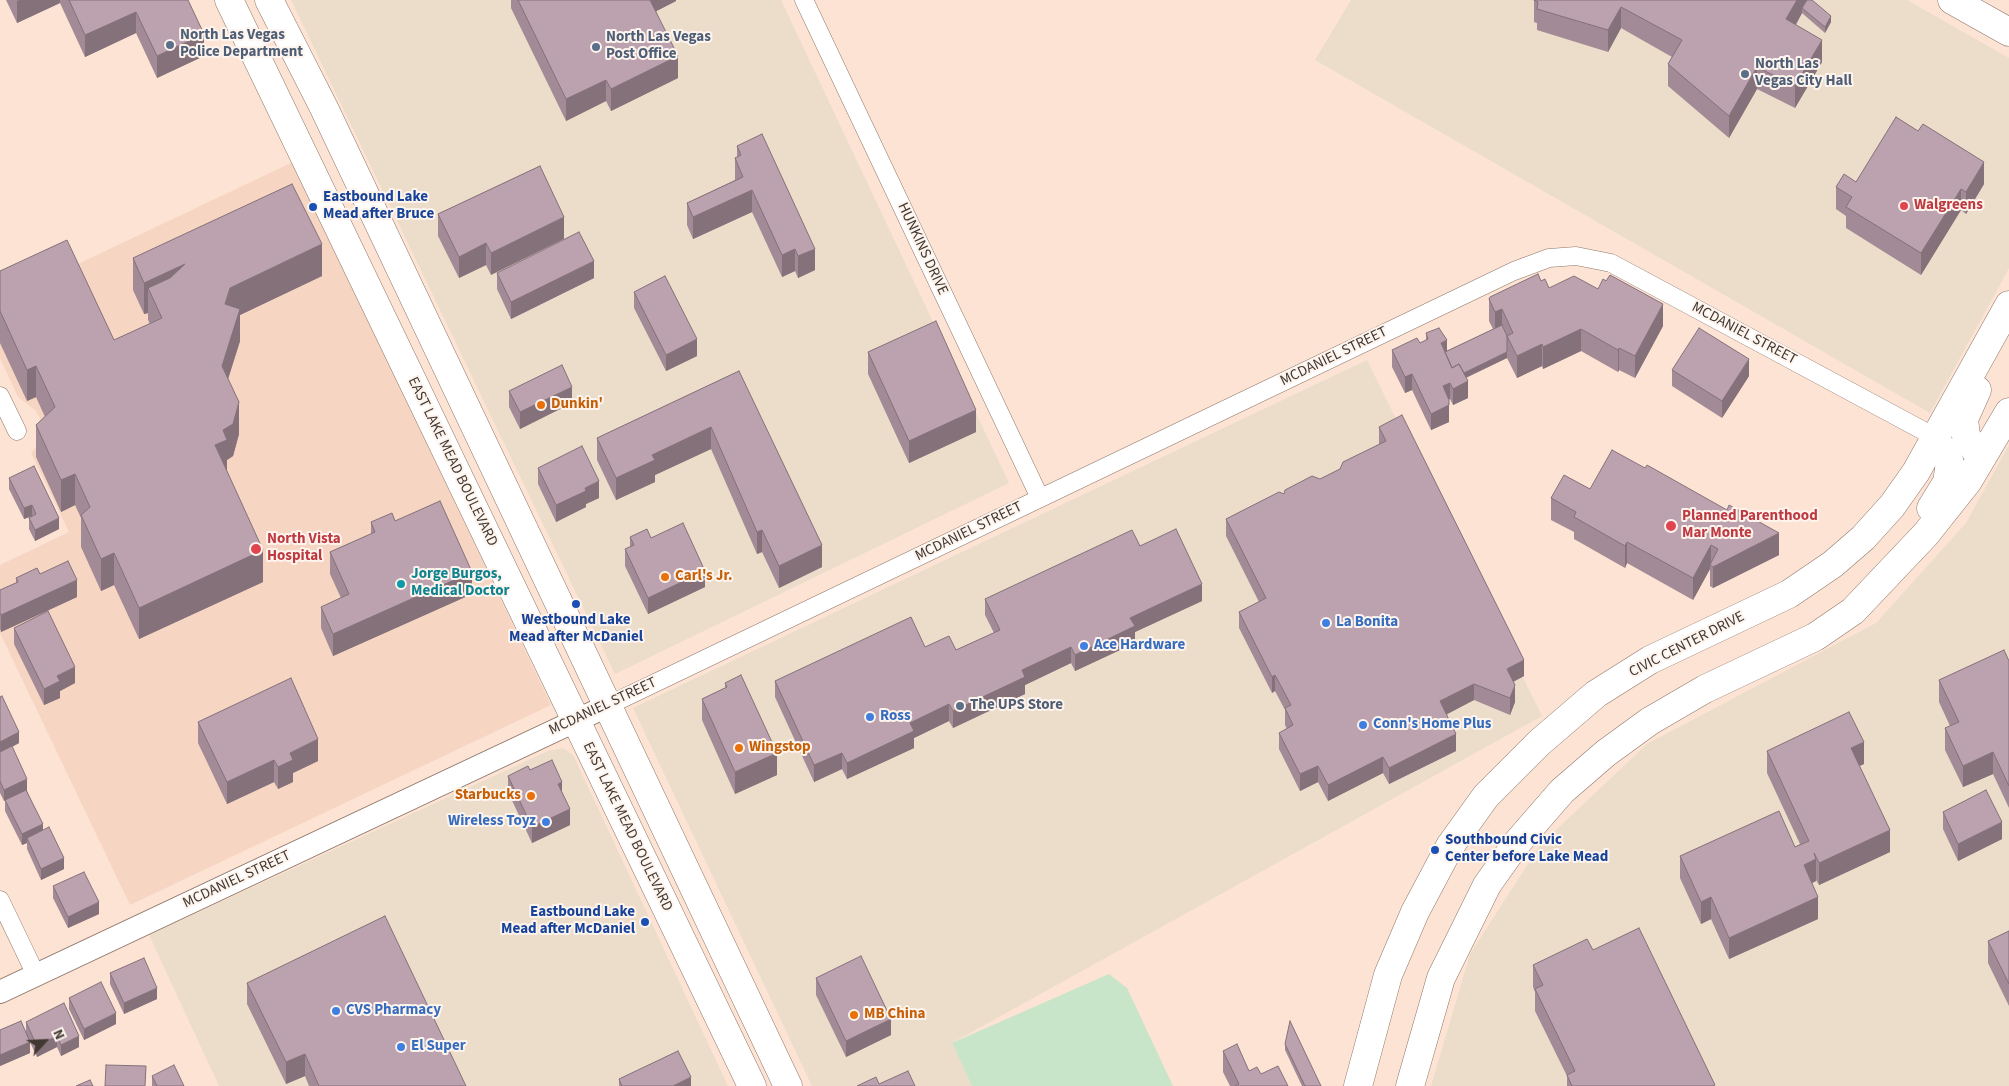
<!DOCTYPE html>
<html>
<head>
<meta charset="utf-8">
<style>
	body { margin:0 }
	#map { position:relative; width:2009px; height:1086px; overflow:hidden; background:#fde3d4; font-family:"Source Sans 3",sans-serif }
	canvas { display:block }
	.north { position:absolute; left:20px; top:1016px; width:50px; height:50px; -webkit-text-stroke:4px #fef4ee; paint-order:stroke; rotate:65deg; font-size:14px; font-weight:700; line-height:20px; text-align:center; color:#423832 }
	.north::after { content:''; display:block; margin:auto; width:18px; height:22px; background:#423832; clip-path:polygon(50% 0,100% 100%,50% 72%,0 100%) }
</style>
</head>
<body>
<div id="map">
<canvas width="2009" height="1086"></canvas>
<div class="north">N</div>
</div>
<script>
const c = document.querySelector('canvas').getContext('2d');
c.lineJoin = 'round';
function fill(path, color) { c.fillStyle = color; c.fill(path, 'evenodd'); }
const poly = rows => new Path2D(rows.map(r => 'M' + r).join(''));
function stroke(path, color, width, dash) { c.strokeStyle = color; c.lineWidth = width; c.lineCap = dash ? 'butt' : 'round'; c.setLineDash(dash || []); c.stroke(path); }
function drawText(font, color, halo, rows, align = 'center') {
  c.font = font + ' "Source Sans 3",sans-serif'; c.lineWidth = 4; c.setLineDash([]); c.textBaseline = 'middle'; c.strokeStyle = halo; c.fillStyle = color; for (const [text, x, y, turn = 0] of rows) {
    c.save(); c.translate(x, y); c.rotate((+turn || 0) * Math.PI / 180); c.textAlign = isNaN(turn) ? turn : align; if (halo) c.strokeText(text, 0, 0); c.fillText(text, 0, 0); c.restore();
  }
}
const commercial = poly([
	[291,0,781,0,1009,483,615,674],
	[1351,0,1907,0,2009,58,2009,268,1930,413,1315,60],
	[1367,360,1542,716,952,1043,972,1086,812,1086,633,708],
	[2009,445,2009,1086,1431,1086,1470,954,1540,845,1647,744,1876,623,1966,523],
	[563,748,573,755,728,1086,219,1086,149,935,548,751]
]);
const built = poly([
	[293,162,551,705,130,905,0,633,0,565,69,532,31,453,37,446,43,424,36,411,18,397,0,358,0,301]
]);
const green = poly([
	[1109,974,1127,988,1173,1086,972,1086,952,1043]
]);
const minor = poly([
	[804,0,1040,498],
	[0,396,17,431],
	[607,706,1514,271,1549,258,1576,256,1611,263,1935,437],
	[0,900,36,975]
]);
const tertiary = poly([
	[0,992,607,706]
]);
const primary = poly([
	[229,0,752,1086],
	[269,0,324,108,788,1086],
	[1952,0,2009,32],
	[1977,390,1964,419,1966,436,1981,459],
	[1931,508,1947,482,1950,463,1935,437],
	[1358,1086,1388,975,1415,912,1450,846,1486,796,1540,742,1596,694,1650,660,1789,594,1833,564,1863,538,1892,506,1916,472,2009,305],
	[1410,1086,1441,978,1487,885,1516,844,1562,791,1606,753,1650,721,1705,689,1815,637,1853,611,1926,534,1968,481,2009,412]
]);
const wall = poly([
	[6,0,188,0,204,56,157,78,136,33,85,57,60,3,17,23],
	[511,0,676,0,676,1,656,11,678,78,611,111,606,101,566,121,511,8],
	[1534,0,1812,0,1831,22,1825,33,1802,13,1796,25,1822,62,1795,108,1757,89,1729,138,1668,86,1668,64,1672,57,1621,28,1608,52,1537,30,1537,23,1534,22],
	[737,146,815,270,798,278,795,271,782,277,752,212,693,239,687,225,687,203,735,180,735,158,737,157],
	[540,166,491,275,486,265,459,278,438,236,438,214],
	[1856,182,1984,184,1966,214,1961,210,1921,275,1846,228,1846,216,1836,209,1836,187],
	[133,258,322,276,240,315,240,341,228,379,239,434,233,456,227,460,227,471,263,582,139,639,114,585,101,591,81,547,81,518,75,505,61,512,36,457,36,425,45,417,36,397,27,401,0,343,0,271,114,340,150,324,148,320,148,313,144,314,133,290],
	[497,273,594,278,511,319,497,289],
	[1541,281,1549,288,1663,326,1635,378,1619,370,1618,372,1581,351,1543,369,1542,366,1517,378,1507,358,1466,378,1468,398,1453,405,1450,399,1449,399,1449,422,1431,430,1412,390,1405,393,1392,367,1392,350,1420,343,1426,340,1426,333,1447,351,1493,329,1489,321,1489,299],
	[634,292,697,356,666,371,634,308],
	[868,352,976,432,909,463,868,374],
	[1672,370,1749,376,1722,418,1672,386],
	[739,371,822,567,779,588,762,552,757,554,711,449,655,475,655,482,616,500,597,460,597,438],
	[509,391,572,403,520,429,509,407],
	[1379,427,1524,676,1513,682,1515,702,1510,715,1474,700,1446,714,1456,751,1389,784,1383,773,1328,801,1318,782,1300,791,1279,749,1279,733,1287,729,1285,725,1285,710,1275,691,1272,693,1239,628,1239,612,1259,602,1226,536,1226,519,1320,479,1340,469,1379,444],
	[538,468,599,498,586,504,586,507,556,522,538,484],
	[9,478,59,529,35,541,29,529,29,518,32,516,24,519,9,489],
	[1590,489,1779,555,1713,588,1710,586,1710,569,1693,600,1627,563,1625,568,1574,539,1574,532,1551,520,1551,498],
	[395,521,472,594,333,656,321,628,321,607,341,598,330,574,330,552,371,534,371,522],
	[630,537,651,538,705,587,648,614,625,566,625,549,630,547],
	[1140,546,1202,601,1135,632,1135,643,1075,671,1071,663,1025,685,1025,694,953,728,949,721,914,738,914,748,847,779,842,769,814,782,775,697,775,681,925,647,956,650,994,633,985,615,985,599],
	[40,574,77,597,1,632,0,629,0,590,16,583,16,578],
	[14,628,75,683,60,691,60,698,44,705,14,644],
	[2009,661,2009,808,1993,774,1963,787,1945,750,1945,728,1950,726,1939,702,1939,680],
	[725,683,777,775,735,794,702,720,702,699,725,688],
	[0,697,19,743,12,747,27,791,43,831,64,869,41,880,27,849,27,843,22,845,5,811,5,800,4,801,0,793],
	[198,722,318,761,293,773,293,782,278,789,274,782,227,804,198,743],
	[1767,751,1864,764,1859,766,1890,852,1819,885,1816,880,1816,881,1812,883,1818,919,1729,959,1711,919,1701,924,1680,878,1680,856,1795,847,1800,844,1767,773],
	[530,770,562,794,570,825,532,843,508,792,508,776],
	[1943,812,2002,839,1958,861,1943,829],
	[53,886,99,914,68,928,53,898],
	[2009,931,2009,1006,1988,963,1988,941],
	[1593,950,1715,1086,1567,1086,1567,1076,1535,1011,1535,992,1533,987,1533,965],
	[110,973,157,999,124,1014,110,984],
	[816,978,891,1035,846,1057,816,995],
	[247,983,466,1086,309,1086,305,1076,286,1084,247,1004],
	[69,998,116,1024,84,1040,69,1009],
	[26,1022,79,1047,61,1056,57,1047,37,1057,28,1038,30,1053,0,1066,0,1030,26,1032],
	[1285,1044,1321,1086,1302,1086,1285,1050],
	[1223,1051,1249,1071,1261,1074,1288,1086,1230,1086,1223,1072],
	[152,1076,184,1086,152,1086],
	[619,1079,691,1086,619,1086]
]);
const shadedWall = poly([
	[20,0,60,0,60,3,17,23,17,1],
	[647,0,676,0,676,1,647,16],
	[1797,0,1810,0,1802,8,1802,13,1786,41,1786,19],
	[1621,7,1621,28,1608,52,1608,30],
	[136,12,136,33,85,57,85,35],
	[1831,16,1831,22,1825,33,1825,27],
	[204,34,204,56,157,78,157,56],
	[1822,40,1822,62,1795,108,1795,86],
	[678,56,678,78,611,111,611,89],
	[1757,67,1757,89,1729,138,1729,116],
	[606,80,606,101,566,121,566,99],
	[1984,162,1984,184,1966,214,1966,192],
	[1961,189,1961,210,1921,275,1921,253],
	[752,190,752,212,693,239,693,217],
	[564,217,564,239,491,275,491,253],
	[486,243,486,265,459,278,459,257],
	[322,244,322,276,240,315,240,341,222,398,222,366,225,304,230,288],
	[795,249,795,271,782,277,782,255],
	[815,249,815,270,798,278,798,256],
	[594,261,594,278,511,319,511,302],
	[185,264,185,296,148,288,148,313,144,314,144,283],
	[1663,304,1663,326,1635,378,1635,356],
	[1502,309,1502,330,1495,334,1495,312],
	[1581,329,1581,351,1543,369,1543,347],
	[697,339,697,356,666,371,666,355],
	[1447,340,1447,357,1441,343],
	[1542,344,1542,366,1517,378,1517,356],
	[1619,348,1619,370,1618,372,1618,350],
	[1507,352,1507,358,1452,384,1452,378],
	[1749,359,1749,376,1722,418,1722,401],
	[36,366,36,397,27,401,27,370],
	[1412,374,1412,390,1405,393,1405,377],
	[1468,381,1468,398,1453,405,1453,389],
	[1450,383,1450,399,1443,403,1443,386],
	[572,387,572,403,520,429,520,412],
	[1449,400,1449,422,1431,430,1431,414],
	[239,402,239,434,233,456,227,460,227,471,215,445],
	[976,410,976,432,909,463,909,441],
	[711,427,711,449,655,475,655,482,616,500,616,478,652,455],
	[75,474,75,505,61,512,61,480],
	[599,481,599,498,586,504,586,507,556,522,556,505,585,488],
	[32,505,32,516,24,519,24,508],
	[59,518,59,529,35,541,35,530],
	[762,530,762,552,757,554,757,532],
	[1779,533,1779,555,1713,588,1713,567],
	[1627,542,1627,563,1625,568,1625,546],
	[822,545,822,567,779,588,779,566],
	[1711,545,1711,565,1710,565,1710,569,1693,600,1693,578],
	[263,550,263,582,139,639,139,608],
	[114,553,114,585,101,591,101,559],
	[705,571,705,587,648,614,648,598],
	[472,572,472,594,333,656,333,634],
	[77,580,77,597,1,632,1,615],
	[1202,584,1202,601,1135,632,1135,643,1075,671,1075,655,1130,618],
	[1071,647,1071,663,1025,685,1025,694,953,728,953,711,1022,670],
	[1524,660,1524,676,1507,685,1507,669],
	[75,667,75,683,60,691,60,698,44,705,44,689,57,676],
	[1275,675,1275,691,1272,693,1272,677],
	[1474,684,1474,700,1440,718,1440,701],
	[1515,685,1515,702,1510,715,1510,698],
	[949,704,949,721,914,738,914,748,847,779,847,763,910,723],
	[19,732,19,743,0,753,0,742],
	[1456,734,1456,751,1389,784,1389,768],
	[318,739,318,761,293,773,293,782,278,789,278,767,290,753],
	[1864,742,1864,764,1851,770,1851,748],
	[1993,752,1993,774,1963,787,1963,766],
	[777,753,777,775,735,794,735,772],
	[842,753,842,769,814,782,814,765],
	[1383,757,1383,773,1328,801,1328,785],
	[274,760,274,782,227,804,227,782],
	[1318,766,1318,782,1300,791,1300,774],
	[27,779,27,791,4,801,4,790],
	[562,782,562,798,558,784],
	[570,809,570,825,532,843,532,827],
	[2002,822,2002,839,1958,861,1958,844],
	[43,824,43,835,27,838,27,843,22,845,22,834],
	[1890,830,1890,852,1819,885,1819,863],
	[64,858,64,869,41,880,41,869],
	[1816,859,1816,881,1804,887,1804,865],
	[1711,897,1711,919,1701,924,1701,902],
	[1818,897,1818,919,1729,959,1729,938],
	[99,902,99,914,68,928,68,917],
	[157,988,157,999,124,1014,124,1003],
	[116,1013,116,1024,84,1040,84,1029],
	[891,1019,891,1035,846,1057,846,1041],
	[57,1036,57,1047,37,1057,37,1046],
	[79,1036,79,1047,61,1056,61,1045],
	[30,1042,30,1053,0,1066,0,1055],
	[305,1054,305,1076,286,1084,286,1062],
	[691,1077,691,1086,673,1086]
]);
const building = poly([
	[69,0,188,0,204,34,157,56,136,12,85,35,69,0],
	[518,0,650,0,678,56,611,89,606,80,566,99,518,0],
	[1534,0,1797,0,1786,19,1822,40,1795,86,1757,67,1729,116,1668,64,1682,40,1621,7,1608,30,1537,9,1538,2,1534,0],
	[1807,0,1812,0,1831,16,1825,27,1802,8,1807,0],
	[1896,117,1918,131,1923,124,1984,162,1966,192,1961,189,1921,253,1846,207,1852,197,1836,187,1844,174,1856,182,1896,117],
	[762,134,815,249,798,256,795,249,782,255,752,190,693,217,687,203,743,177,735,158,741,155,737,146,762,134],
	[540,166,564,217,491,253,486,243,459,257,438,214,540,166],
	[292,184,322,244,230,288,225,304,240,309,222,366,239,402,233,424,223,430,227,440,215,445,263,550,139,608,114,553,101,559,81,515,90,507,75,474,61,480,36,425,55,407,36,366,27,370,0,311,0,271,67,240,114,340,162,318,148,288,170,278,185,264,144,283,133,258,292,184],
	[579,232,594,261,511,302,497,273,579,232],
	[1538,274,1541,281,1545,279,1549,288,1574,276,1598,289,1603,279,1606,281,1610,275,1663,304,1635,356,1619,348,1618,350,1581,329,1543,347,1542,344,1517,356,1507,336,1513,333,1502,309,1495,312,1489,299,1490,297,1538,274],
	[665,276,697,339,666,355,634,292,665,276],
	[936,321,976,410,909,441,868,352,936,321],
	[1502,325,1507,336,1507,352,1464,373,1459,364,1452,368,1445,352,1502,325],
	[1439,328,1447,340,1441,343,1452,368,1459,364,1468,381,1453,389,1450,383,1443,386,1449,400,1449,405,1431,414,1412,374,1405,377,1392,350,1417,338,1420,343,1428,339,1426,333,1439,328],
	[1699,328,1749,359,1722,401,1672,370,1699,328],
	[562,365,572,387,520,412,509,391,562,365],
	[739,371,822,545,779,566,762,530,757,532,711,427,652,455,655,460,616,478,597,438,739,371],
	[1402,415,1524,660,1507,669,1515,685,1510,698,1474,684,1440,701,1456,734,1389,768,1383,757,1328,785,1318,766,1300,774,1279,733,1293,725,1285,708,1291,705,1275,675,1272,677,1239,612,1266,598,1226,519,1279,492,1284,494,1285,490,1312,476,1320,479,1340,469,1343,462,1386,441,1379,427,1402,415],
	[582,446,599,481,585,488,586,491,556,505,538,468,582,446],
	[1612,450,1645,468,1647,465,1727,510,1729,505,1779,533,1713,567,1710,565,1718,549,1711,545,1693,578,1627,542,1625,546,1574,517,1576,512,1551,498,1564,475,1590,489,1612,450],
	[34,466,59,518,35,530,29,518,36,514,32,505,24,508,9,478,34,466],
	[440,501,472,572,333,634,321,607,349,594,330,552,375,532,371,522,392,513,395,521,440,501],
	[683,523,705,571,648,598,625,549,634,545,630,537,647,529,651,538,683,523],
	[1176,529,1202,584,1130,618,1135,626,1075,655,1071,647,1022,670,1025,677,953,711,949,704,910,723,914,731,847,763,842,753,814,765,775,681,911,617,925,647,949,636,956,650,1000,630,985,599,1132,530,1140,546,1176,529],
	[68,561,77,580,1,615,0,613,0,590,18,582,16,578,37,568,40,574,68,561],
	[48,611,75,667,57,676,60,681,44,689,14,628,48,611],
	[2004,650,2009,661,2009,786,1993,752,1963,766,1945,728,1959,722,1939,680,2004,650],
	[741,675,777,753,735,772,702,699,727,687,725,683,741,675],
	[291,678,318,739,290,753,293,760,278,767,274,760,227,782,198,722,291,678],
	[2,696,19,732,0,742,0,697,2,696],
	[1849,712,1864,742,1851,748,1890,830,1819,863,1814,853,1816,859,1804,865,1818,897,1729,938,1711,897,1701,902,1680,856,1779,811,1795,847,1809,841,1767,751,1849,712],
	[12,746,27,779,4,790,0,781,0,752,12,746],
	[552,760,562,782,558,784,570,809,532,827,508,776,528,766,530,770,552,760],
	[26,790,43,824,22,834,5,800,26,790],
	[1986,790,2002,822,1958,844,1943,812,1986,790],
	[49,827,64,858,41,869,27,838,49,827],
	[84,872,99,902,68,917,53,886,84,872],
	[385,916,466,1086,319,1086,305,1054,286,1062,247,983,385,916],
	[1639,928,1715,1085,1712,1086,1572,1086,1567,1075,1575,1071,1535,989,1543,985,1533,965,1587,939,1593,950,1639,928],
	[2009,931,2009,984,1988,941,2009,931],
	[861,956,891,1019,846,1041,816,978,861,956],
	[144,958,157,988,124,1003,110,973,144,958],
	[101,982,116,1013,84,1029,69,998,101,982],
	[64,1003,79,1036,61,1045,57,1036,37,1046,26,1022,64,1003],
	[21,1021,30,1042,0,1055,0,1030,21,1021],
	[1290,1021,1321,1086,1305,1086,1285,1044,1290,1021],
	[1237,1044,1249,1071,1257,1067,1261,1074,1278,1066,1288,1086,1235,1086,1239,1084,1223,1051,1237,1044],
	[678,1051,691,1077,673,1086,622,1086,619,1079,678,1051],
	[106,1065,146,1066,145,1086,105,1086,106,1065],
	[174,1065,184,1086,157,1086,152,1076,174,1065],
	[908,1071,915,1086,857,1086,876,1077,879,1084,908,1071],
	[90,1080,93,1086,76,1086,90,1080]
]);
const markers = [
	[170,45,5,"#5c6f8a"],
	[596,47,5,"#5c6f8a"],
	[1745,74,5,"#5c6f8a"],
	[1904,206,5,"#e0444e"],
	[313,207,5,"#1a4fb4"],
	[541,405,5,"#e8710a"],
	[1671,526,6,"#e0444e"],
	[256,549,6,"#e0444e"],
	[665,577,5,"#e8710a"],
	[401,584,5,"#0f9aa8"],
	[576,604,5,"#1a4fb4"],
	[1326,623,5,"#3f7fe0"],
	[1084,646,5,"#3f7fe0"],
	[960,706,5,"#5c6f8a"],
	[870,717,5,"#3f7fe0"],
	[1363,725,5,"#3f7fe0"],
	[739,748,5,"#e8710a"],
	[531,796,5,"#e8710a"],
	[546,822,5,"#3f7fe0"],
	[1435,850,5,"#1a4fb4"],
	[645,922,5,"#1a4fb4"],
	[336,1011,5,"#3f7fe0"],
	[854,1015,5,"#e8710a"],
	[401,1047,5,"#3f7fe0"]
];
const serviceNames = [
	["North Las Vegas",180,36],
	["Police Department",180,53],
	["North Las Vegas",606,38],
	["Post Office",606,55],
	["North Las",1755,65],
	["Vegas City Hall",1755,82],
	["The UPS Store",970,706]
];
const transitNames = [
	["Eastbound Lake",323,198],
	["Mead after Bruce",323,215],
	["Westbound Lake",576,621,"center"],
	["Mead after McDaniel",576,638,"center"],
	["Southbound Civic",1445,841],
	["Center before Lake Mead",1445,858],
	["Eastbound Lake",635,913,"right"],
	["Mead after McDaniel",635,930,"right"]
];
const healthNames = [
	["Walgreens",1914,206],
	["Planned Parenthood",1682,517],
	["Mar Monte",1682,534],
	["North Vista",267,540],
	["Hospital",267,557]
];
const streetNames = [
	["HUNKINS DRIVE",922,249,65],
	["MCDANIEL STREET",1744,334,28],
	["MCDANIEL STREET",1334,357,-26],
	["EAST LAKE MEAD BOULEVARD",452,462,64],
	["MCDANIEL STREET",969,532,-26],
	["CIVIC CENTER DRIVE",1687,645,-27],
	["MCDANIEL STREET",603,707,-25],
	["EAST LAKE MEAD BOULEVARD",627,827,64],
	["MCDANIEL STREET",237,880,-25]
];
const foodNames = [
	["Dunkin'",551,405],
	["Carl's Jr.",675,577],
	["Wingstop",749,748],
	["Starbucks",521,796,"right"],
	["MB China",864,1015]
];
const cultureNames = [
	["Jorge Burgos,",411,575],
	["Medical Doctor",411,592]
];
const shopNames = [
	["La Bonita",1336,623],
	["Ace Hardware",1094,646],
	["Ross",880,717],
	["Conn's Home Plus",1373,725],
	["Wireless Toyz",536,822,"right"],
	["CVS Pharmacy",346,1011],
	["El Super",411,1047]
];
fill(commercial, '#ebddca');
fill(built, '#f6d5c2');
fill(green, '#c8e5c9');
stroke(minor, '#8e7769', 19);
stroke(tertiary, '#8e7769', 24);
stroke(primary, '#8e7769', 29);
stroke(minor, '#fff', 18);
stroke(tertiary, '#fff', 22);
stroke(primary, '#fff', 28);
fill(wall, '#a28b96');
fill(shadedWall, '#84717a');
fill(building, '#bca2ae');
stroke(building, '#84717a', 1);
for (const [x, y, r, color] of markers) { const dot = new Path2D(); dot.arc(x, y, r, 0, 2 * Math.PI); c.fillStyle = color; c.fill(dot); stroke(dot, '#fef4ee', 2); }
drawText('bold 15px', '#4e5e75', '#fef4ee', serviceNames, 'left');
drawText('bold 15px', '#164399', '#fef4ee', transitNames, 'left');
drawText('bold 15px', '#be3a42', '#fef4ee', healthNames, 'left');
drawText('15px', '#423832', '#fef4ee', streetNames);
drawText('bold 15px', '#c56008', '#fef4ee', foodNames, 'left');
drawText('bold 15px', '#0d838f', '#fef4ee', cultureNames, 'left');
drawText('bold 15px', '#366cbe', '#fef4ee', shopNames, 'left');
</script>
</body>
</html>
